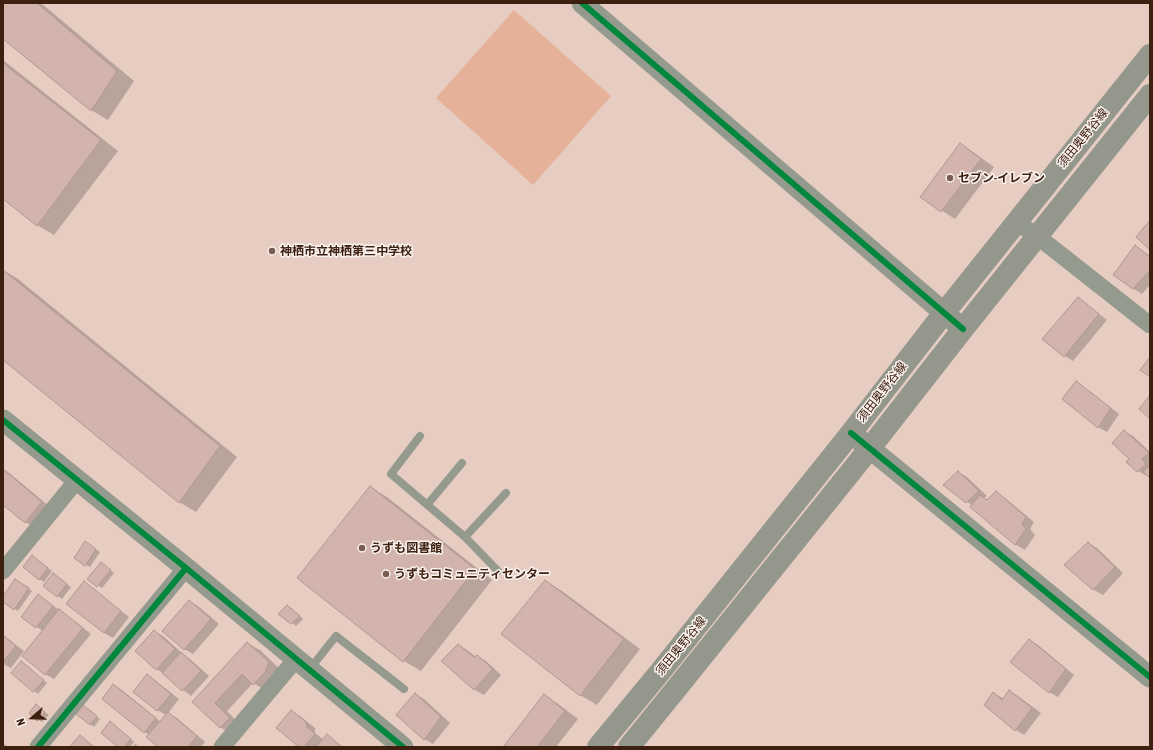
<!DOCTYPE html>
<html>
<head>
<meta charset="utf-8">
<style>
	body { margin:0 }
	#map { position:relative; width:1153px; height:750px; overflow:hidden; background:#e7cdc1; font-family:"Asap Condensed",sans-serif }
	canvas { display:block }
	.frame { position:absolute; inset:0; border:4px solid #3e2011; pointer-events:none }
	.north { position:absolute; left:12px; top:698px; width:40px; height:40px; -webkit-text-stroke:3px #faf2ee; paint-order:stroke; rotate:250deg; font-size:11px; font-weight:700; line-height:16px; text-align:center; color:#3e2011 }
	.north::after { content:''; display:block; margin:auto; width:14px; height:18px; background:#3e2011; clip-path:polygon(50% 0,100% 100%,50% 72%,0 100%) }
</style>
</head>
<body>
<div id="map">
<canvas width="1153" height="750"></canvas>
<div class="frame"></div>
<div class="north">N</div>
</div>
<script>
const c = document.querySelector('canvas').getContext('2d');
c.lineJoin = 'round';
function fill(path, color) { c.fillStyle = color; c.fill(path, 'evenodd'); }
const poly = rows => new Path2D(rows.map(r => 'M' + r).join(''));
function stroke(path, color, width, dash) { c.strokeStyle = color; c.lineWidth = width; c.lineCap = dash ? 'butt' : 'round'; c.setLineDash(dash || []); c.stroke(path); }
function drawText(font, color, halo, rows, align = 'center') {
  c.font = font + ' "Asap Condensed","Noto Sans JP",sans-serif'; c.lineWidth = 3; c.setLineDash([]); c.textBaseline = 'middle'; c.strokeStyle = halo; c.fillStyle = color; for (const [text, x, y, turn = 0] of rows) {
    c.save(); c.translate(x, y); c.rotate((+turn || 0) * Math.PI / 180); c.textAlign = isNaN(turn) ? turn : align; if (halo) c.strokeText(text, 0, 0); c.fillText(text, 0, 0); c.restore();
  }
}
const green = poly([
	[514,10,611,96,533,185,436,98]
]);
const shadow = poly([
	[3,3,41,3,134,81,108,120,91,110,3,38],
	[3,60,118,151,54,235,37,225,3,198],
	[960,144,973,152,994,167,955,219,921,197],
	[1135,246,1150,256,1150,285,1142,294,1134,289,1115,274],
	[3,270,18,279,237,457,196,512,179,502,3,359],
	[1078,299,1086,304,1107,320,1073,361,1065,356,1043,338],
	[1076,383,1085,388,1119,414,1107,432,1098,427],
	[1124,431,1133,436,1150,452,1150,477,1148,475,1147,476,1138,471,1130,459],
	[3,469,8,472,50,507,34,527,25,522,3,504],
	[958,472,967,477,987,496,984,498,988,500,996,493,1005,498,1034,522,1030,529,1035,535,1025,550,1016,545,972,507,973,506,945,485],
	[370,487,387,497,492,580,421,671,404,661],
	[1088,543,1097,548,1123,573,1103,595,1094,590,1066,565],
	[90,545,100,552,90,567,86,565],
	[36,559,52,571,44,582,39,579],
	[105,566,114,573,102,588,89,579],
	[57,577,71,587,62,599,44,586],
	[545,581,562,591,640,649,597,705,580,695],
	[19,582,32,591,18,611,3,601,3,597],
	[84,583,92,588,129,617,113,638,104,633,68,603],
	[38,595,68,616,91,634,54,679,45,674,43,631,22,617],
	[190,601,198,606,219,624,193,654,184,649],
	[291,608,303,619,296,626,280,613],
	[154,631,163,636,183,654,190,659,209,676,191,696,183,690,165,674,156,669],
	[3,635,24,651,11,668,3,664],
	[1030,640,1038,645,1074,675,1058,697,1049,692],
	[247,643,260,650,281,670,267,691,253,683,227,711,242,726,233,735,220,727,193,702],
	[458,645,467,650,476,657,477,656,486,661,501,675,484,695,475,690,443,661],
	[21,662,47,683,38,694,12,673],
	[147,676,156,681,179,699,168,713,177,718,205,742,201,747,159,747,149,735,145,732,114,685,122,690,161,722,166,715,157,710],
	[1009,691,1018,696,1041,713,1024,735,1016,730,985,705,994,693,1004,699],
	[415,694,424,699,450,723,433,744,424,739],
	[544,695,557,703,578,719,556,747,504,747],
	[37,706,49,715,42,722,38,720],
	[88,709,100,719,94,727,90,724],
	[291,711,300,716,315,728,315,733,324,740,327,736,343,747,301,747],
	[114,725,134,742,130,747,120,747],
	[3,743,8,747,3,747],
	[135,744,140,747,133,747]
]);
const building = poly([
	[3,3,37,3,117,71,91,111,3,39,3,3],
	[3,63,101,140,37,226,3,199,3,63],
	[960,143,981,159,941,212,920,197,960,143],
	[1150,220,1150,250,1136,237,1150,220],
	[1135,245,1150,257,1150,270,1133,289,1113,275,1135,245],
	[3,270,220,446,179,503,3,360,3,270],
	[1078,297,1099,314,1064,357,1042,339,1078,297],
	[1150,357,1150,377,1140,370,1150,357],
	[1076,381,1111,408,1098,428,1062,399,1076,381],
	[1150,395,1150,419,1139,409,1150,395],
	[1124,430,1149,453,1142,459,1146,464,1137,472,1126,462,1129,459,1112,443,1124,430],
	[1150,465,1150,478,1143,472,1150,465],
	[3,469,42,502,25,523,3,505,3,469],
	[958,471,979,491,966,503,943,485,958,471],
	[370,486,475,569,403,662,297,578,370,486],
	[996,491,1026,517,1022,524,1026,529,1015,545,970,507,980,495,987,500,996,491],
	[85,541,96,549,85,566,74,558,85,541],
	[1088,542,1115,567,1093,590,1064,565,1088,542],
	[32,555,48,568,39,580,23,567,32,555],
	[101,562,111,570,97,587,87,579,101,562],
	[53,573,67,584,57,597,43,586,53,573],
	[15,579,29,588,14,610,3,602,3,596,15,579],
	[545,580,624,639,580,696,501,634,545,580],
	[84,581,121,611,104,633,66,604,84,581],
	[38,594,53,606,36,628,21,617,38,594],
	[189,600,211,619,184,650,162,631,189,600],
	[287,605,300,616,291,624,278,614,287,605],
	[59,609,83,628,45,675,22,656,59,609],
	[154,630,175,649,156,670,135,651,154,630],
	[3,635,16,646,3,662,3,635],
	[1029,639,1066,669,1049,693,1010,662,1029,639],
	[247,642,269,662,265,672,253,685,242,674,215,703,230,718,220,728,192,702,247,642],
	[458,644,474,657,477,655,493,669,474,690,441,661,458,644],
	[181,652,201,671,182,691,162,673,181,652],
	[21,661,44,680,33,692,11,673,21,661],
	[147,674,171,694,157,711,133,692,147,674],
	[113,684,156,718,144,733,102,699,113,684],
	[1009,690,1032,708,1015,731,984,705,993,692,1002,700,1009,690],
	[415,693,441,717,424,740,396,715,415,693],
	[544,694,565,711,537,747,503,747,544,694],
	[36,704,45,712,37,721,29,713,36,704],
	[83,705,97,716,90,725,76,714,83,705],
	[291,710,306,722,307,727,315,734,304,747,299,747,276,728,291,710],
	[168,712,197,736,188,747,158,747,146,737,168,712],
	[110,721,131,739,124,747,118,747,101,733,110,721],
	[327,734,342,747,316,747,327,734],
	[80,735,93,746,92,747,69,747,80,735]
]);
const service = poly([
	[420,436,391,474,465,537],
	[427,505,462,463],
	[498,571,465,537,506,493],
	[309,670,336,636,404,689]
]);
const minor = poly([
	[1016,222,1037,236,1150,325],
	[3,571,77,480],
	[38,747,186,568],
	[222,747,296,659]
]);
const tertiary = poly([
	[582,3,963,329],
	[3,420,186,568,403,747],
	[851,433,1150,677]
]);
const secondary = poly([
	[598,747,660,672,851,433,944,313,1150,55],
	[629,747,680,684,870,448,963,329,1150,95]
]);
const cycleway = poly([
	[582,3,963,329],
	[3,420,186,568,403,747],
	[851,433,1150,677],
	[38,747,186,568]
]);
const markers = [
	[950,178,4,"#795d4f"],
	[272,251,4,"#795d4f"],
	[362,548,4,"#795d4f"],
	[386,574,4,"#795d4f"]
];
const streetNames = [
	["須田奥野谷線",1083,138,-51],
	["須田奥野谷線",882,392,-52],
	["須田奥野谷線",681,646,-51]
];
const poiNames = [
	["セブン-イレブン",958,178],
	["神栖市立神栖第三中学校",280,251],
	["うずも図書館",370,548],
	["うずもコミュニティセンター",394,574]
];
fill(green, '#e5b198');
fill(shadow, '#0003');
fill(building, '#d2b4ac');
stroke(building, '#b19690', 1);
stroke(service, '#959a8f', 8);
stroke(minor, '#959a8f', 17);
stroke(tertiary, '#959a8f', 21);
stroke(secondary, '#94978c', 22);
stroke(cycleway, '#00873e', 6);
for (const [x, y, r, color] of markers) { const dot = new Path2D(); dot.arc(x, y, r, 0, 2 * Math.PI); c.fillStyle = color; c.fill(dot); stroke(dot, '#faf2ee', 1.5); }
drawText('12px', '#3e2011', '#faf2ee', streetNames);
drawText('bold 12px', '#3e2011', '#faf2ee', poiNames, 'left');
</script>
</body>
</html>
